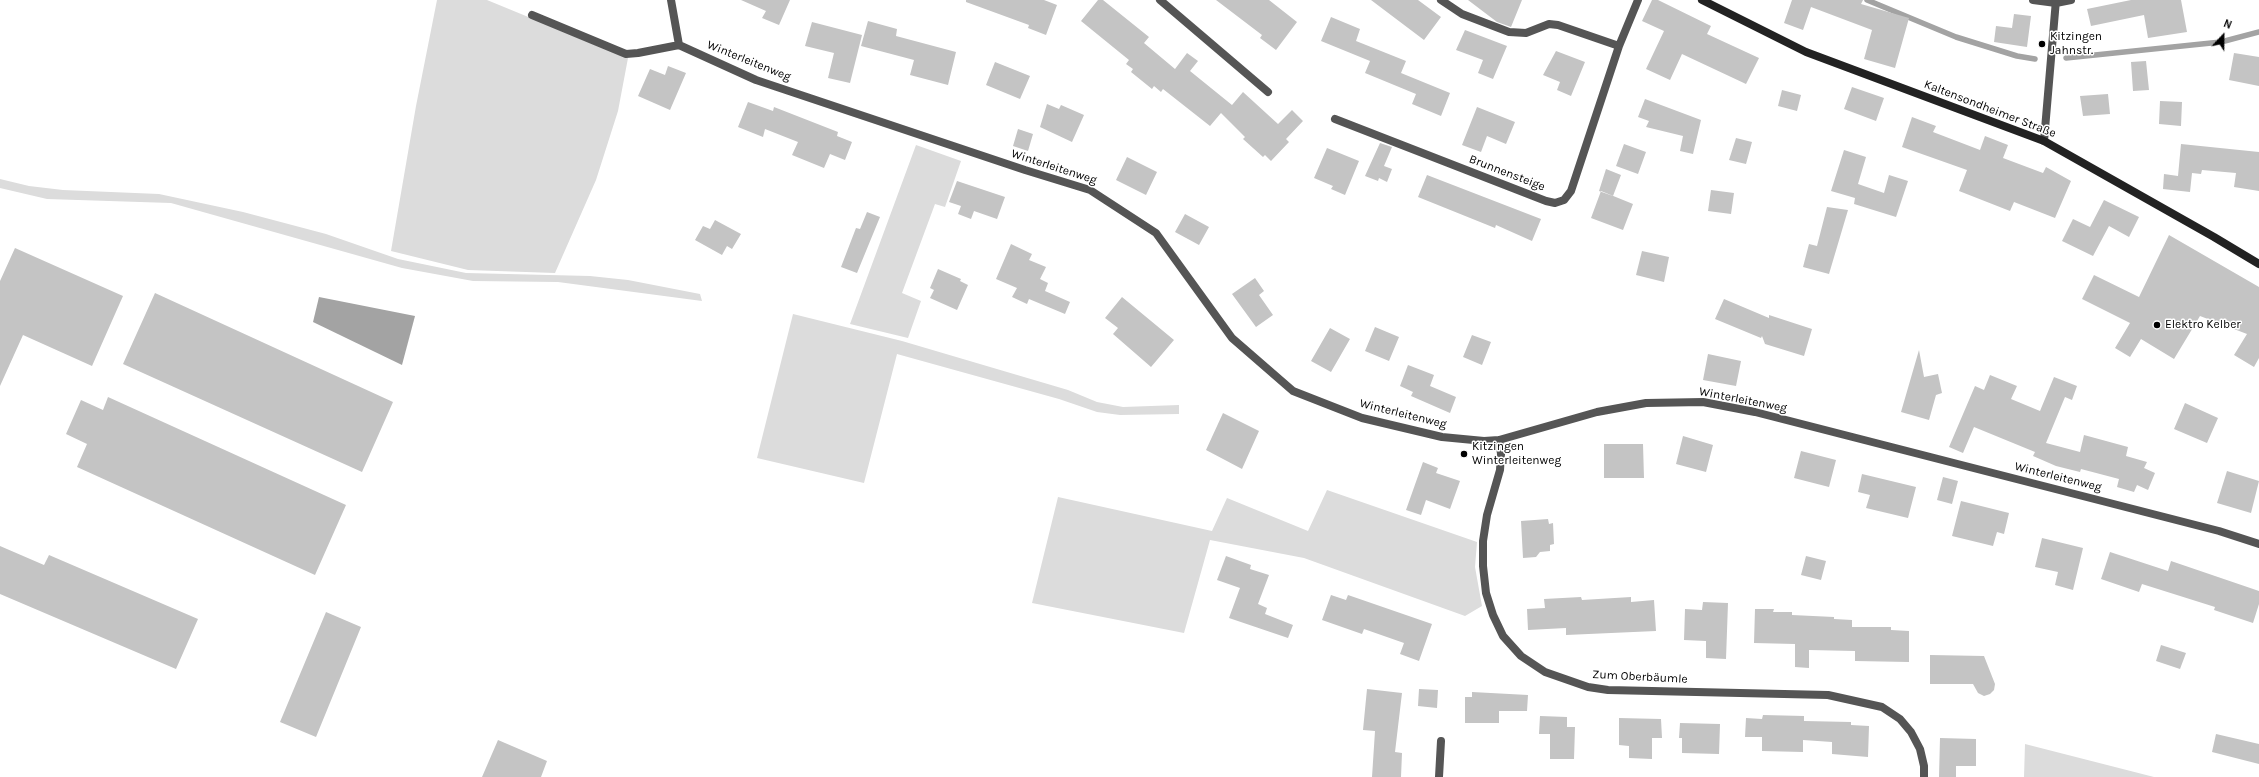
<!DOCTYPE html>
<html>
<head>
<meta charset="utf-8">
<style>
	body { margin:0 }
	#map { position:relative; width:2259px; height:777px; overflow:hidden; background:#fff; font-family:Karla,sans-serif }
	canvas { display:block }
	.north { position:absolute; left:2203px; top:16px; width:40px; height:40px; -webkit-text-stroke:3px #fff; paint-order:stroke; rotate:22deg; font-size:11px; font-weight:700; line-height:16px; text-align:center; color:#000 }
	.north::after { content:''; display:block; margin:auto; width:14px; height:18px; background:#000; clip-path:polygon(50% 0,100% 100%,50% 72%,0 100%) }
</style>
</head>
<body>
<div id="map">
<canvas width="2259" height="777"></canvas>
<div class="north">N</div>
</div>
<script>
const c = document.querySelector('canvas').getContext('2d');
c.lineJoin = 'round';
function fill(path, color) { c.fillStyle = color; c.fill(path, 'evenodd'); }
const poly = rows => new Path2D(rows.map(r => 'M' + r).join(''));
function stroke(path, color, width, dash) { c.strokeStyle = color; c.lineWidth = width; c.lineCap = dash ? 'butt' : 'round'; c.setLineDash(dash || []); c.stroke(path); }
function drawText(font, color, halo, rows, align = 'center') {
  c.font = font + ' Karla,sans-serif'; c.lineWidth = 3; c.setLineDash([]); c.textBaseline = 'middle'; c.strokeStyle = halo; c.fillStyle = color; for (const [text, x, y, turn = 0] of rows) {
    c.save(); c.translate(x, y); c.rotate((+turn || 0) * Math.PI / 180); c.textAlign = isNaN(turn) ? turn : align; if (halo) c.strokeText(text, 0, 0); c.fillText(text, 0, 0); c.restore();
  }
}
const green = poly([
	[437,0,487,0,628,58,618,111,596,180,555,273,468,270,391,251,416,106],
	[916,145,961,161,945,207,935,204,902,293,921,301,908,338,850,324],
	[0,179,29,186,63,190,159,194,243,212,326,234,398,259,466,273,590,276,628,280,700,294,702,301,558,282,473,281,402,268,171,203,47,199,0,188],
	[793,314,902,341,1068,390,1097,402,1123,407,1179,405,1179,414,1120,415,1097,412,1059,399,897,354,864,483,757,458],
	[1327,490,1477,542,1475,567,1482,606,1465,616,1304,558,1210,540,1184,633,1032,603,1058,497,1212,531,1227,498,1308,531],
	[2025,744,2154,777,2024,777]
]);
const water = poly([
	[319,297,415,316,402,365,313,322]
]);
const stream = poly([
	[1867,0,1956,37,2017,56,2035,59],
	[2066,58,2221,42,2259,32]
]);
const building = poly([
	[741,0,790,0,779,25,762,18,766,11],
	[966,0,1044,0,1057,5,1046,35,1028,28,1029,25,966,2],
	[1098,0,1103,0,1149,37,1144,43,1175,69,1187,53,1198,61,1190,71,1232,105,1243,92,1278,124,1292,110,1303,121,1286,139,1289,142,1271,161,1265,155,1263,157,1243,139,1245,137,1221,113,1210,126,1163,89,1161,92,1154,86,1152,89,1131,72,1133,69,1126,64,1129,60,1081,21],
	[1216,0,1269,0,1297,22,1276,50,1260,38,1262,35],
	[1371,0,1418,0,1441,17,1424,40],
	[1468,0,1522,0,1511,27,1497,22],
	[1652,0,1658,0,1711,26,1707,34,1759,58,1746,84,1682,54,1670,80,1646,69,1664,31,1642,21],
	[1792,0,1863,0,1861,4,1909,18,1895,68,1864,59,1872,30,1811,7,1803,30,1784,23],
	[2131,0,2181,0,2187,32,2148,38,2144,15,2091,26,2087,9],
	[2014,14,2031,16,2027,47,1994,42,1996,26,2012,28],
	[1331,17,1360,29,1356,41,1406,61,1401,73,1450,93,1441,116,1412,104,1416,94,1365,73,1370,61,1321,41],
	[868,21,897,29,896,36,956,52,948,85,910,75,914,60,861,46],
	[812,22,862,35,850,83,828,78,834,53,805,46],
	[1465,30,1507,46,1493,79,1478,73,1483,60,1456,50],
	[1556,51,1585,62,1571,96,1557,90,1560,82,1543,75],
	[2234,53,2259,57,2259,86,2229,80],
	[2146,61,2149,90,2133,91,2131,62],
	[995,62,1030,76,1020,99,986,85],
	[668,66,686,73,670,110,638,96,650,69,665,75],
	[1852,87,1884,98,1876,121,1844,109],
	[1782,90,1801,95,1797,111,1778,106],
	[2108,94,2110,114,2083,116,2080,96],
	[1645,99,1701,120,1693,154,1680,151,1683,136,1646,127,1649,121,1638,117],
	[2160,101,2182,102,2181,126,2159,124],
	[748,102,773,111,774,107,838,132,837,136,852,142,845,160,830,154,824,168,792,155,798,142,765,129,763,137,738,127],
	[1047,104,1059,109,1061,105,1084,115,1072,142,1040,127],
	[1477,107,1515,122,1506,144,1487,136,1481,152,1462,145],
	[1912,117,1936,126,1933,132,1980,150,1985,136,2008,145,2003,158,2043,173,2046,167,2071,181,2055,218,2014,202,2010,211,1959,191,1967,170,1902,147],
	[1018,129,1033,134,1028,151,1013,146],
	[1736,138,1752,142,1746,164,1729,160],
	[1380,143,1392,147,1384,166,1392,169,1387,182,1379,178,1378,181,1365,176],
	[1624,144,1646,152,1638,174,1616,166],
	[2181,144,2259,152,2259,191,2234,187,2236,173,2202,170,2201,174,2192,173,2190,192,2163,189,2164,174,2178,176],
	[1327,148,1359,161,1345,195,1331,189,1333,186,1314,178],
	[1844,150,1866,157,1858,184,1884,193,1889,175,1908,181,1896,217,1854,204,1855,198,1831,191],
	[1127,157,1157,172,1146,195,1116,180],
	[1606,169,1621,175,1613,196,1599,191],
	[1427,175,1541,219,1532,241,1496,225,1495,228,1418,197],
	[957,181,1005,197,997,219,974,211,971,219,958,214,961,206,949,202],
	[1711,190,1734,193,1731,214,1708,211],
	[1601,191,1633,204,1623,230,1591,218],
	[2104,200,2139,217,2129,237,2109,226,2093,256,2062,241,2073,219,2090,227],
	[1827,207,1848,210,1829,274,1803,267,1809,244,1817,246],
	[867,212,880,217,857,273,841,267,856,228,860,229],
	[1185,214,1209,227,1199,245,1175,232],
	[715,220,741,234,732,249,727,246,722,255,695,240,703,226,710,229],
	[2169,235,2259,287,2259,358,2254,367,2234,355,2247,334,2200,316,2174,359,2141,339,2130,357,2115,348,2130,323,2082,299,2094,275,2139,297],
	[1011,244,1032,254,1029,260,1046,267,1040,279,1048,283,1045,291,1070,302,1065,314,1029,299,1027,304,1012,297,1017,288,996,279],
	[15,248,123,296,92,366,23,335,0,386,0,281],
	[1642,251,1669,257,1664,282,1636,275],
	[938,269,961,279,960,281,968,285,957,310,930,298,934,290,930,288],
	[1255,278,1264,291,1259,295,1273,315,1256,327,1232,294],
	[155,293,393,402,362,472,123,364],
	[1122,297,1174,340,1151,367,1113,334,1118,328,1105,318],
	[1724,299,1769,318,1769,315,1812,329,1804,356,1765,344,1762,336,1761,338,1715,319],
	[1375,327,1399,337,1389,361,1365,351],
	[1330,328,1350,339,1331,372,1311,361],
	[1472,335,1491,342,1482,365,1463,357],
	[1919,350,1924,377,1938,374,1942,393,1936,395,1929,420,1901,412],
	[1708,354,1741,361,1736,386,1703,380],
	[1408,365,1434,375,1430,386,1456,397,1450,413,1411,396,1413,392,1400,386],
	[1990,375,2017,386,2011,399,2040,411,2054,377,2077,386,2072,400,2065,397,2046,443,2080,452,2084,435,2128,447,2126,456,2147,462,2144,468,2155,473,2148,490,2137,485,2134,492,2117,487,2119,479,2081,469,2080,472,2056,466,2033,456,2035,452,1974,427,1963,453,1949,447,1975,386,1984,390],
	[108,397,346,505,315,575,77,467,87,444,66,434,81,400,103,410],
	[2185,403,2218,418,2207,443,2174,429],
	[1223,413,1259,431,1242,469,1206,450],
	[1683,436,1713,445,1706,472,1676,464],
	[1604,444,1643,444,1644,478,1604,478],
	[1801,451,1836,460,1829,487,1794,478],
	[1423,462,1438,468,1436,473,1460,481,1450,509,1426,500,1421,515,1406,510],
	[2227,471,2259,481,2251,513,2217,503],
	[1862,474,1916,487,1908,518,1866,508,1870,495,1858,492],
	[1943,477,1958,481,1952,504,1937,500],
	[1961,501,2009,513,2004,534,1997,532,1993,546,1952,536],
	[1548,519,1549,524,1553,523,1554,544,1550,545,1550,551,1540,552,1536,557,1523,558,1521,521],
	[2042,538,2083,548,2073,590,2055,585,2058,572,2035,567],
	[0,546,44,565,49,555,198,619,176,669,0,594],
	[2110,552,2168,571,2171,561,2259,591,2259,604,2253,623,2214,610,2215,607,2142,584,2139,592,2101,579],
	[1226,556,1251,565,1250,569,1269,575,1258,604,1267,608,1265,614,1293,625,1288,638,1229,618,1240,588,1217,580],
	[1806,556,1826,561,1821,580,1801,575],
	[1331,595,1346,600,1348,595,1432,624,1419,661,1400,654,1404,643,1364,629,1362,634,1322,620],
	[1581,597,1582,600,1631,597,1631,602,1654,600,1656,631,1566,635,1566,628,1528,630,1527,609,1545,608,1544,599],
	[1703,602,1728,603,1726,659,1706,658,1706,641,1684,640,1685,609,1702,610],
	[1755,609,1774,609,1773,612,1792,612,1792,615,1834,617,1834,619,1852,620,1852,627,1891,627,1891,630,1909,631,1909,662,1855,661,1855,651,1809,650,1809,668,1795,667,1795,644,1754,643],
	[326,612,361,627,316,737,280,722],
	[2161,645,2186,653,2180,669,2156,661],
	[1930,655,1984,656,1995,684,1994,690,1990,694,1984,696,1978,693,1973,684,1930,684],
	[1367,689,1402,693,1395,752,1402,753,1401,777,1372,777,1375,731,1363,730],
	[1419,689,1438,690,1437,708,1418,706],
	[1472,692,1528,695,1527,711,1499,711,1499,723,1465,723,1465,697,1472,697],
	[1763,715,1804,716,1804,721,1851,722,1851,725,1869,726,1868,757,1832,754,1832,742,1803,740,1803,752,1762,751,1762,737,1745,737,1746,718,1762,719],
	[1540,716,1567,717,1567,727,1575,727,1574,759,1550,759,1550,734,1539,734],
	[1619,718,1661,719,1662,738,1652,738,1652,759,1629,758,1629,746,1619,745],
	[1680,723,1720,724,1719,754,1682,753,1682,738,1679,738],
	[2216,734,2259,744,2259,764,2212,752],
	[1940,738,1976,739,1976,766,1956,766,1956,777,1939,777],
	[498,740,547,761,541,777,482,777]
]);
const minor = poly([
	[671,0,679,45,756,80,1025,170,1090,190,1156,233,1232,338,1293,391,1362,418,1442,437,1484,441,1499,440,1597,412,1646,403,1703,402,1755,412,2219,531,2259,544],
	[1160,0,1268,92],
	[1441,0,1462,14,1509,32,1526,33,1549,24,1558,25,1619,46],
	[2033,0,2056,3,2071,0],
	[532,15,626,54,638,53,679,45],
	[1335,119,1546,201,1555,203,1564,200,1571,191,1619,46,1638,0],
	[2044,141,2056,0],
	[1499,440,1501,454,1500,470,1487,515,1483,541,1483,566,1486,593,1493,615,1503,636,1521,656,1545,672,1588,687,1608,690,1828,695,1882,707,1900,719,1911,732,1920,749,1924,766,1924,777],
	[1439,777,1441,741]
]);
const secondary = poly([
	[1702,0,1806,52,2044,141,2214,237,2259,264]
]);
const markers = [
	[2042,44,4,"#000"],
	[2157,325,4,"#000"],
	[1464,454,4,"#000"]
];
const poiNames = [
	["Kitzingen",2050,37],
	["Jahnstr.",2050,51],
	["Elektro Kelber",2165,325],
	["Kitzingen",1472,447],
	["Winterleitenweg",1472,461]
];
const streetNames = [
	["Winterleitenweg",749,61,22],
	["Kaltensondheimer Straße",1990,109,21],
	["Winterleitenweg",1054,167,18],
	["Brunnensteige",1507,173,21],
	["Winterleitenweg",1743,400,11],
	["Winterleitenweg",1403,414,14],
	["Winterleitenweg",2058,477,14],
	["Zum Oberbäumle",1640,677,3]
];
fill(green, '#dcdcdc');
fill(water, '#a3a3a3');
stroke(stream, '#a3a3a3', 5.5);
fill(building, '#c4c4c4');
stroke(minor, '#555', 8);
stroke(secondary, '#222', 8);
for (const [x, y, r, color] of markers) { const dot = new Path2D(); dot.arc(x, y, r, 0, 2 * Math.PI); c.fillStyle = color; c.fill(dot); stroke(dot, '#fff', 1.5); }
drawText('12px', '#000', '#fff', poiNames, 'left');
drawText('12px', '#000', '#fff', streetNames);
</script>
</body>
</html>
